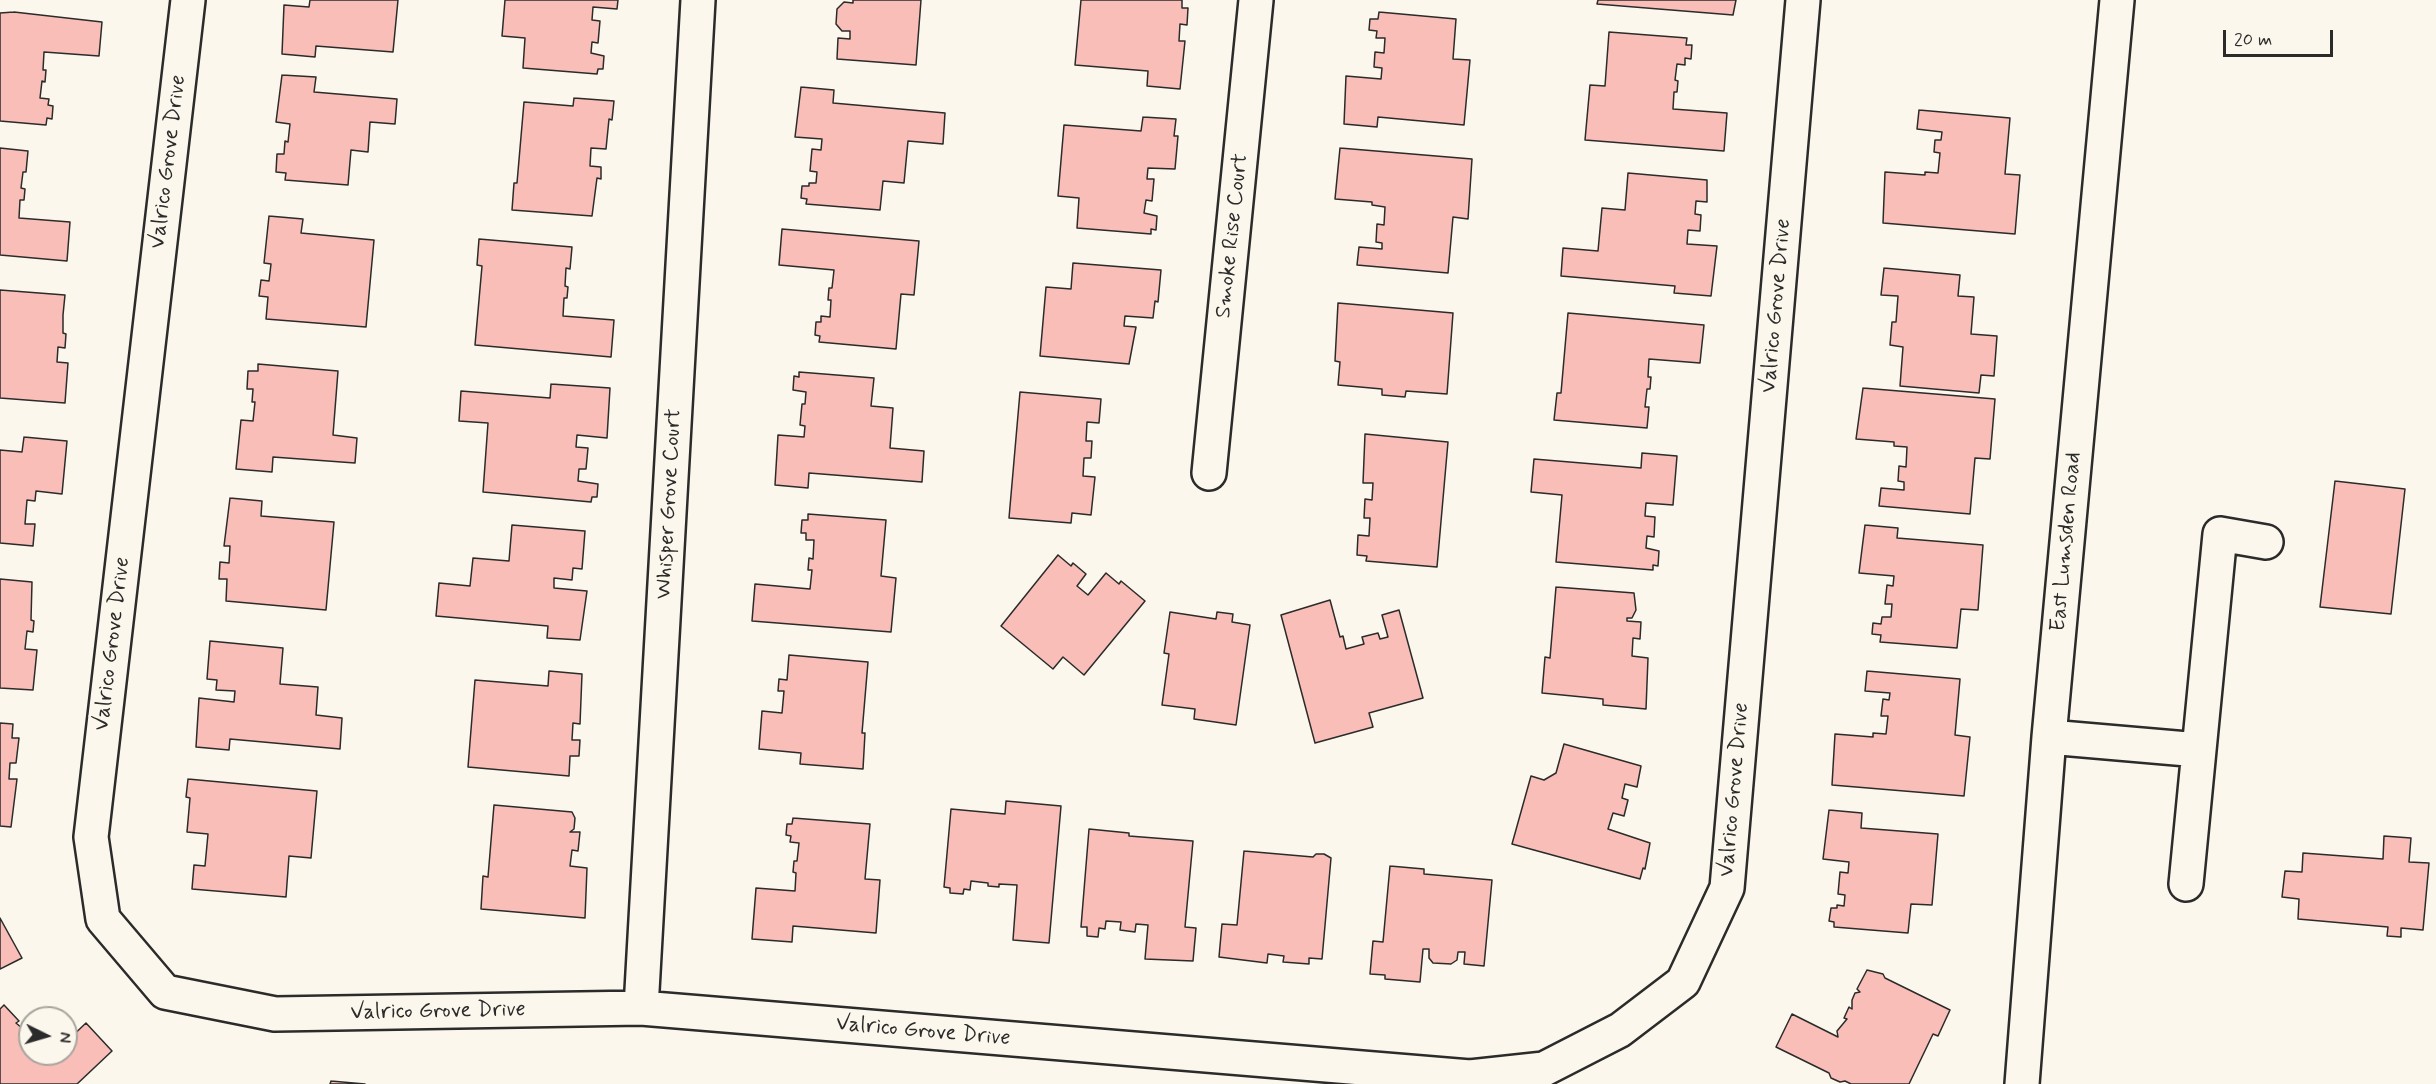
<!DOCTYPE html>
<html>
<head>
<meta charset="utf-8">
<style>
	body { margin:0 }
	#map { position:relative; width:2436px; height:1084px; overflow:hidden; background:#fbf7ec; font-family:Mynerve,sans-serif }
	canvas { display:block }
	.north { position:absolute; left:18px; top:1006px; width:60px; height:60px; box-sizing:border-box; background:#fbf7ec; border:2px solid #a8a59f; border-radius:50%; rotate:95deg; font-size:16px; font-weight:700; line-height:24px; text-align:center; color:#2b2b2b }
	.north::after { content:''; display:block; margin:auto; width:21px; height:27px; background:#2b2b2b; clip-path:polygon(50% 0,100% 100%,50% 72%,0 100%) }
	.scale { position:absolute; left:2223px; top:30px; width:110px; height:27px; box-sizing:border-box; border:3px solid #2b2b2b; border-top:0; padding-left:8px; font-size:18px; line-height:21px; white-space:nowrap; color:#2b2b2b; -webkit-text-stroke:4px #fbf7ec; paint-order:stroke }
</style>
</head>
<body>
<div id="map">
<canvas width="2436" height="1084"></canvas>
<div class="north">N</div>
<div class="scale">20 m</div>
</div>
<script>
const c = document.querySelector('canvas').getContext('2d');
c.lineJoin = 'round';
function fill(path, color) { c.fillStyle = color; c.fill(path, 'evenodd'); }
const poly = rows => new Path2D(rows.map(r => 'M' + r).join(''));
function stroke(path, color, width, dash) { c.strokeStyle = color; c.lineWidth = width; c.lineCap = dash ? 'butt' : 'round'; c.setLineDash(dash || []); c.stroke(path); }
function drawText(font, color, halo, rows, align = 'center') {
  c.font = font + ' Mynerve,sans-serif'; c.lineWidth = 4.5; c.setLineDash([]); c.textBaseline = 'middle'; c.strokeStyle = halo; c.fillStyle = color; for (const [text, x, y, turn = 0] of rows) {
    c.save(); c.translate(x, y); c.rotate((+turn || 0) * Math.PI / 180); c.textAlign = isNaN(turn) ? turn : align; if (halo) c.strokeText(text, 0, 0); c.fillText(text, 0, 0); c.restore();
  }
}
const building = poly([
	[310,0,398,0,393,52,316,46,315,57,282,54,284,5,309,7,310,0],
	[505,0,618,0,617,9,593,7,592,20,600,21,598,43,592,42,591,53,604,56,603,69,598,69,597,74,523,68,525,38,502,36,505,0],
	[853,0,921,0,916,65,837,59,838,38,850,39,850,31,842,31,836,24,837,9,844,2,853,3,853,0],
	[1081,0,1182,0,1182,8,1188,8,1187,25,1180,24,1179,41,1185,41,1180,89,1147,86,1148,71,1075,65,1081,0],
	[1598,0,1736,0,1733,15,1597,4,1598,0],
	[14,12,102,22,99,56,44,52,43,70,46,70,45,82,42,81,40,98,49,99,48,105,53,106,52,119,47,118,46,125,0,121,0,13,14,12],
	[1379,12,1456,19,1453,59,1470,60,1464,125,1378,117,1377,127,1344,124,1346,76,1381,79,1382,68,1374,67,1375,52,1384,53,1385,38,1376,38,1377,31,1369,30,1370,19,1378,19,1379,12],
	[1609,32,1687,38,1686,45,1692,45,1691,59,1685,58,1685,65,1677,64,1675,80,1678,81,1677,92,1674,92,1673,109,1727,113,1724,151,1585,140,1590,85,1605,86,1609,32],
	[282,75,316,77,314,92,397,99,395,124,370,122,368,152,351,150,348,185,285,180,286,173,276,172,277,154,284,154,285,141,288,142,290,124,276,122,282,75],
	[801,87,834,90,833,103,945,113,943,144,908,141,904,183,883,181,880,210,806,204,807,199,801,198,802,186,809,186,809,183,816,183,817,172,810,171,812,149,821,150,822,139,795,137,801,87],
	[574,98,614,101,612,120,609,119,606,149,591,148,590,166,601,167,601,179,597,178,592,216,512,210,514,183,517,183,524,102,573,106,574,98],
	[1919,110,2010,118,2005,174,2020,175,2015,234,1883,223,1885,172,1925,175,1925,172,1938,173,1940,153,1934,152,1935,140,1941,140,1942,132,1917,129,1919,110],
	[1143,117,1176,119,1174,136,1178,136,1175,169,1148,168,1147,179,1154,179,1152,201,1146,200,1144,213,1157,216,1156,230,1151,229,1151,234,1077,228,1079,198,1058,196,1064,125,1141,131,1143,117],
	[0,148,28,151,26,172,23,172,21,188,25,189,24,200,20,200,19,218,70,222,67,261,0,255,0,148],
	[1340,148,1472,159,1468,219,1453,217,1448,273,1357,265,1359,247,1382,249,1382,243,1376,242,1377,224,1384,225,1385,207,1372,205,1372,202,1335,199,1340,148],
	[1628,173,1707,180,1707,202,1696,201,1695,214,1701,215,1700,231,1688,230,1687,244,1717,246,1711,296,1674,293,1675,286,1561,276,1563,248,1598,251,1602,208,1625,210,1628,173],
	[269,216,303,219,301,233,374,240,366,327,266,319,268,297,259,296,261,280,269,281,271,264,264,263,269,216],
	[782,229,919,241,914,295,901,294,896,349,819,342,820,336,815,335,816,322,821,322,821,316,830,317,831,300,828,300,829,288,832,288,834,270,779,265,782,229],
	[479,239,572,247,570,269,566,268,565,286,568,287,567,298,564,298,563,316,614,320,611,357,475,345,482,266,477,265,479,239],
	[1073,263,1161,270,1158,302,1155,301,1153,318,1125,316,1124,326,1136,327,1129,364,1040,356,1046,287,1071,289,1073,263],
	[1884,268,1960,275,1958,296,1974,297,1971,334,1997,336,1994,376,1981,375,1979,393,1900,386,1903,347,1890,345,1892,322,1896,322,1898,296,1881,295,1884,268],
	[0,290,65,295,63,315,63,333,66,334,65,348,58,347,57,362,68,363,65,403,0,398,0,290],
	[1338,303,1453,313,1447,394,1406,391,1405,397,1382,395,1382,389,1338,385,1340,362,1335,361,1338,303],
	[1568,313,1704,325,1700,363,1649,359,1648,377,1651,377,1650,389,1647,389,1645,407,1649,407,1647,428,1554,420,1557,393,1561,393,1568,313],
	[258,364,338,371,333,435,357,438,355,463,273,457,272,472,236,469,241,420,253,421,255,402,252,402,253,389,247,389,248,371,258,371,258,364],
	[799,372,874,378,871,406,893,408,890,448,924,451,922,482,809,473,808,488,775,485,778,435,804,437,805,426,800,425,802,404,805,404,806,392,793,390,794,376,799,377,799,372],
	[551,384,610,388,607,438,577,435,576,447,588,448,586,469,579,469,578,481,598,484,597,497,592,497,591,502,483,492,488,423,459,421,461,391,550,398,551,384],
	[1863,388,1995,399,1990,459,1975,458,1970,514,1879,506,1881,488,1904,490,1904,482,1898,481,1899,466,1906,467,1907,447,1894,446,1894,442,1856,439,1863,388],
	[1020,392,1101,399,1099,423,1087,422,1086,441,1092,441,1091,458,1084,458,1083,476,1095,477,1091,515,1072,513,1071,523,1009,518,1020,392],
	[1365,434,1448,442,1437,567,1366,561,1367,556,1357,555,1358,535,1369,536,1370,518,1364,518,1365,499,1372,500,1373,483,1363,483,1365,434],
	[24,437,67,441,62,494,36,491,35,501,27,500,25,524,35,524,33,546,0,543,0,450,22,452,24,437],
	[1642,453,1677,456,1673,505,1646,503,1645,516,1655,517,1654,537,1647,536,1646,548,1659,551,1658,566,1653,565,1653,570,1556,562,1562,495,1531,492,1534,459,1641,468,1642,453],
	[2335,481,2405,489,2391,614,2320,607,2335,481],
	[230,498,262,501,261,516,334,522,326,610,226,601,227,579,219,579,220,562,229,563,230,546,224,546,230,498],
	[808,514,886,520,881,576,896,578,891,632,752,621,755,584,810,589,812,570,808,570,809,558,813,559,814,540,806,540,806,533,801,533,802,520,808,520,808,514],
	[512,525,585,531,582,569,573,568,572,580,554,578,554,588,587,591,580,640,547,638,548,626,436,616,439,583,470,586,473,558,509,561,512,525],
	[1865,525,1898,528,1897,538,1983,545,1978,610,1961,609,1957,648,1880,642,1881,635,1872,634,1873,623,1881,624,1882,617,1891,617,1892,604,1885,604,1887,585,1893,586,1894,576,1859,573,1865,525],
	[1058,555,1071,566,1073,563,1086,574,1077,586,1088,595,1106,573,1119,584,1121,581,1145,601,1084,675,1063,657,1053,669,1001,626,1058,555],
	[0,579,32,582,31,620,34,621,33,632,27,631,25,649,37,650,33,690,0,688,0,579],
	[1556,587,1634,593,1636,610,1632,618,1627,618,1627,621,1641,622,1640,639,1633,638,1632,656,1648,658,1646,709,1603,705,1603,699,1542,693,1545,657,1550,658,1556,587],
	[1330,600,1340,637,1343,636,1346,649,1364,644,1362,637,1378,633,1380,639,1388,637,1382,615,1399,610,1423,698,1369,713,1373,727,1315,743,1281,615,1330,600],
	[1170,612,1216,619,1217,612,1233,614,1232,622,1250,625,1236,725,1194,719,1195,709,1162,705,1169,654,1164,653,1170,612],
	[210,641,283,648,280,684,318,687,316,715,342,718,340,749,230,739,229,750,196,747,199,698,234,702,235,691,216,690,217,680,207,679,210,641],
	[789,655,868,662,862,733,865,733,863,769,800,764,801,753,759,749,762,711,782,713,784,691,778,691,779,679,787,680,789,655],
	[549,671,582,674,580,724,573,723,572,740,580,740,579,756,570,756,569,776,468,767,475,680,548,686,549,671],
	[1867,671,1960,679,1955,735,1970,737,1964,796,1832,785,1835,734,1873,737,1873,733,1886,734,1888,716,1881,716,1883,699,1889,700,1890,693,1865,691,1867,671],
	[0,723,13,724,12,738,19,738,16,763,10,763,9,779,17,779,11,827,0,826,0,723],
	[1564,744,1641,766,1637,787,1625,784,1622,798,1628,800,1624,816,1613,813,1608,829,1650,843,1645,869,1643,868,1640,879,1512,844,1531,776,1544,780,1556,773,1564,744],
	[188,779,317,791,311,858,289,856,286,897,192,889,194,865,205,866,208,834,187,832,190,798,186,797,188,779],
	[1006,801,1061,806,1049,943,1013,940,1017,885,999,884,999,887,988,886,988,883,971,881,970,890,964,889,963,894,950,893,950,888,944,887,951,809,1005,814,1006,801],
	[494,805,572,812,575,818,574,829,570,832,580,832,578,851,572,850,570,866,587,868,585,918,481,909,483,876,488,877,494,805],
	[1829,810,1862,813,1861,828,1938,834,1932,905,1911,904,1908,933,1834,927,1834,922,1829,921,1831,908,1837,908,1837,905,1844,906,1845,895,1838,894,1840,872,1848,873,1849,862,1823,859,1829,810],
	[793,818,870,824,865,879,880,880,876,933,793,926,792,942,752,939,756,888,795,891,796,873,793,872,794,861,797,861,799,843,790,842,791,836,786,835,787,824,792,824,793,818],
	[1089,829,1129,833,1129,836,1193,841,1185,927,1196,928,1193,961,1145,959,1148,925,1136,924,1135,932,1120,930,1121,922,1106,921,1105,929,1099,928,1098,937,1087,936,1087,927,1081,927,1089,829],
	[2384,836,2411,838,2409,862,2429,863,2423,930,2401,928,2401,937,2387,936,2388,927,2298,919,2299,899,2282,897,2285,871,2302,872,2303,853,2383,859,2384,836],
	[1244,851,1313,857,1316,854,1324,854,1331,858,1322,959,1309,958,1309,964,1283,962,1284,956,1268,954,1267,963,1219,957,1222,924,1237,925,1244,851],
	[1390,866,1424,869,1424,874,1492,880,1484,966,1464,964,1465,952,1458,952,1457,960,1451,964,1433,963,1429,958,1429,949,1423,949,1420,982,1385,979,1385,975,1370,974,1373,941,1383,942,1390,866],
	[0,918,22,958,0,969,0,918],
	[1867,970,1883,974,1885,978,1950,1010,1938,1036,1933,1034,1909,1084,1851,1084,1845,1081,1840,1082,1831,1078,1829,1073,1776,1047,1792,1014,1838,1037,1837,1031,1847,1019,1844,1018,1849,1007,1852,1009,1852,1000,1855,993,1860,992,1857,989,1867,970],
	[4,1005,19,1021,16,1023,30,1035,30,1054,45,1054,49,1058,53,1054,66,1054,66,1042,86,1023,112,1051,77,1084,0,1084,0,1009,4,1005],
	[331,1081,365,1084,330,1084,331,1081]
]);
const minor = poly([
	[188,0,91,837,103,919,165,992,275,1014,641,1008,1470,1077,1544,1069,1620,1030,1683,982,1727,888,1803,0],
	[1209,473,1256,0],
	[2049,737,2199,750],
	[2186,884,2220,534,2266,542],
	[641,1008,698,0],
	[2022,1084,2049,737,2117,0]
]);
const streetNames = [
	["Valrico Grove Drive",169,162,-83],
	["Smoke Rise Court",1233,236,-84],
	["Valrico Grove Drive",1777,306,-85],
	["Whisper Grove Court",670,504,-87],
	["East Lumsden Road",2067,542,-85],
	["Valrico Grove Drive",113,644,-83],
	["Valrico Grove Drive",1735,790,-85],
	["Valrico Grove Drive",438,1012,-1],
	["Valrico Grove Drive",923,1032,5]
];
fill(building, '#fabeb8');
stroke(building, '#2b2b2b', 1.5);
stroke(minor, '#2b2b2b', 38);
stroke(minor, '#fbf7ec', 33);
drawText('22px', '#2b2b2b', '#fbf7ec', streetNames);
</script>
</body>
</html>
